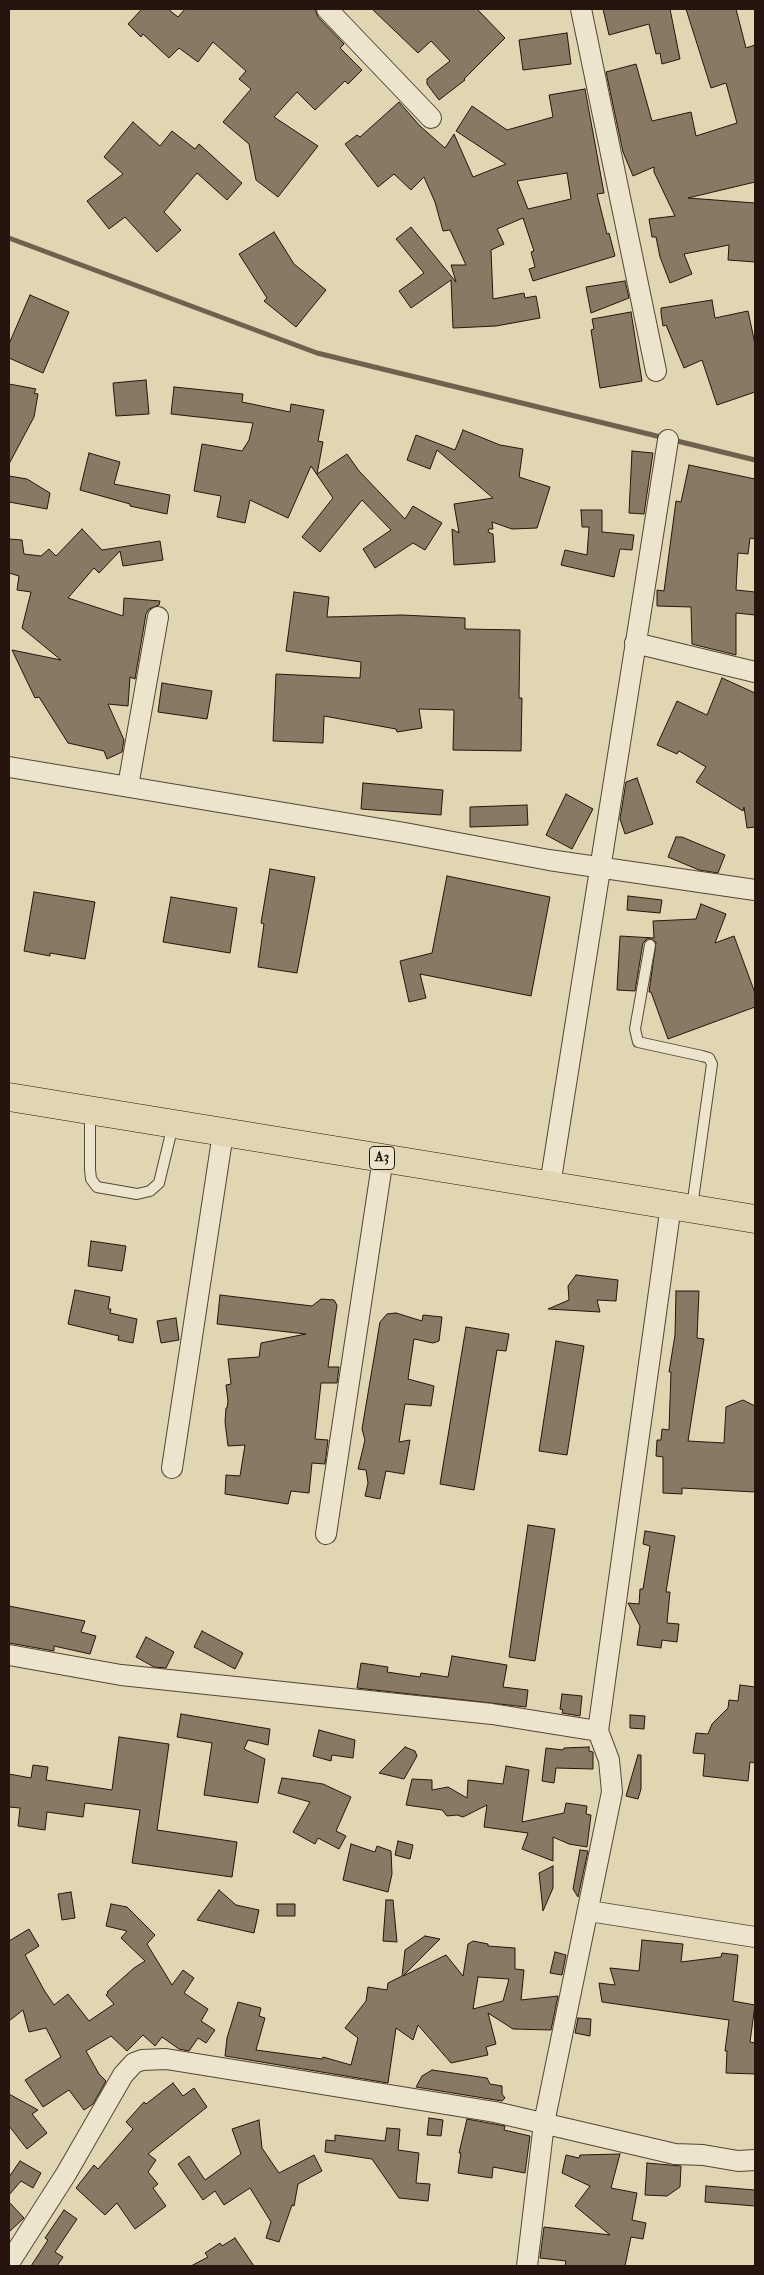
<!DOCTYPE html>
<html>
<head>
<meta charset="utf-8">
<style>
	body { margin:0 }
	#map { position:relative; width:764px; height:2275px; overflow:hidden; background:#e1d6b2; font-family:"IM FELL Double Pica",serif }
	canvas { display:block }
	.frame { position:absolute; inset:0; border:10px solid #26150e; pointer-events:none }
</style>
</head>
<body>
<div id="map">
<canvas width="764" height="2275"></canvas>
<div class="frame"></div>
</div>
<script>
const c = document.querySelector('canvas').getContext('2d');
c.lineJoin = 'round';
const poly = rows => new Path2D(rows.map(r => 'M' + r).join(''));
function stroke(path, color, width, dash) { c.strokeStyle = color; c.lineWidth = width; c.lineCap = dash ? 'butt' : 'round'; c.setLineDash(dash || []); c.stroke(path); }
function fill(path, color) { c.fillStyle = color; c.fill(path, 'evenodd'); }
function drawText(font, color, halo, rows, align = 'center') {
  c.font = font + ' "IM FELL Double Pica",serif'; c.lineWidth = 4.5; c.setLineDash([]); c.textBaseline = 'middle'; c.strokeStyle = halo; c.fillStyle = color; for (const [text, x, y, turn = 0] of rows) {
    c.save(); c.translate(x, y); c.rotate((+turn || 0) * Math.PI / 180); c.textAlign = isNaN(turn) ? turn : align; if (halo) c.strokeText(text, 0, 0); c.fillText(text, 0, 0); c.restore();
  }
}
const stream = poly([
	[9,238,317,353,665,438],
	[673,440,755,460]
]);
const building = poly([
	[142,9,168,9,178,17,185,9,315,9,318,17,344,44,340,48,362,70,348,84,345,81,315,110,297,92,274,117,318,146,278,197,256,180,249,144,223,122,251,89,239,79,246,71,213,42,198,62,179,48,169,58,143,34,141,37,128,24,142,9],
	[372,9,477,9,505,38,464,79,465,80,439,100,427,84,427,79,450,61,431,41,418,53,372,9],
	[603,9,670,9,680,59,662,64,660,53,656,54,649,24,609,35,603,9],
	[686,9,736,9,746,48,755,45,755,182,688,198,755,203,755,262,728,260,729,245,684,254,692,274,670,283,660,257,656,237,652,237,649,219,675,216,654,172,654,167,633,176,623,152,606,72,636,64,652,121,691,112,696,136,737,123,726,83,711,88,686,9],
	[567,33,571,64,523,70,519,40,567,33],
	[585,89,604,193,597,194,607,234,609,233,615,256,533,281,529,269,535,267,531,252,534,251,523,218,497,229,504,244,491,250,493,299,524,293,525,298,536,296,540,318,496,326,453,328,451,280,411,308,399,291,424,273,396,239,411,227,456,282,451,265,466,265,450,230,443,231,435,202,424,177,411,190,394,174,378,187,345,144,357,135,360,137,399,102,420,126,445,148,454,134,473,177,506,164,456,131,472,106,507,130,553,117,549,95,585,89],
	[567,173,571,199,528,209,517,181,567,173],
	[133,122,160,146,172,131,195,149,199,144,242,183,227,200,197,173,164,212,181,230,157,252,125,217,109,229,87,201,123,174,104,157,133,122],
	[274,232,294,264,326,290,296,327,264,301,267,298,239,254,274,232],
	[625,281,629,298,591,313,586,287,625,281],
	[30,295,69,312,43,373,9,358,9,344,30,295],
	[712,300,715,318,748,311,755,344,755,392,717,405,702,360,684,368,666,325,663,326,661,313,661,308,712,300],
	[631,312,642,381,600,388,591,330,594,329,592,319,631,312],
	[146,380,149,414,116,416,113,383,146,380],
	[9,384,36,389,34,393,38,394,34,417,9,464,9,384],
	[174,387,243,394,242,402,290,412,291,404,324,410,318,441,323,442,317,474,347,454,359,471,405,519,413,506,442,523,425,550,413,543,375,568,363,549,391,530,362,500,320,552,302,537,333,498,311,466,288,518,250,500,245,523,217,517,221,496,194,491,202,444,242,451,249,440,253,423,171,414,174,387],
	[463,430,500,445,523,449,519,477,550,487,537,528,512,529,492,522,493,529,489,529,488,532,493,534,495,562,454,565,452,529,459,533,454,504,493,498,437,450,430,469,407,460,416,435,455,450,463,430],
	[632,451,653,453,644,514,629,513,632,451],
	[89,453,120,462,114,484,170,495,167,514,130,506,130,504,80,490,89,453],
	[689,465,755,479,755,539,750,538,748,554,738,553,736,590,755,592,755,615,736,613,736,655,692,644,691,607,657,606,657,590,664,591,676,501,681,502,689,465],
	[9,476,27,479,50,493,47,509,9,502,9,476],
	[581,510,602,510,602,532,634,535,632,550,620,549,614,577,561,565,565,550,587,555,589,527,582,527,581,510],
	[82,529,102,550,160,541,163,560,123,566,120,551,99,573,94,568,68,598,123,616,124,598,160,601,159,605,149,609,146,614,135,679,130,677,128,706,108,704,124,740,122,752,107,759,104,751,68,743,39,697,35,698,12,650,61,660,22,628,31,592,17,590,19,576,9,573,9,539,22,540,24,554,41,556,49,549,56,556,82,529],
	[294,592,329,597,327,617,402,615,465,618,465,629,520,630,519,698,522,698,521,751,453,750,454,710,419,709,422,728,397,732,396,729,324,716,323,743,273,741,276,674,360,678,361,662,286,651,294,592],
	[722,678,755,693,755,827,747,828,744,807,743,811,696,782,706,767,679,751,677,754,657,745,677,701,707,715,722,678],
	[162,683,212,691,207,719,158,712,162,683],
	[637,778,653,824,625,834,620,819,626,782,637,778],
	[363,783,443,790,441,815,361,809,363,783],
	[566,794,593,809,572,849,546,835,566,794],
	[527,805,528,825,470,827,470,807,527,805],
	[676,837,682,837,725,855,718,873,699,870,668,857,676,837],
	[270,869,315,877,297,973,258,967,264,924,261,923,270,869],
	[447,876,550,897,531,996,420,974,426,998,409,1002,400,961,432,953,447,876],
	[34,892,95,902,85,959,50,953,50,956,24,951,34,892],
	[628,896,662,900,660,913,627,910,628,896],
	[171,897,237,908,230,953,163,942,171,897],
	[701,904,726,914,715,943,734,936,755,993,755,1007,668,1039,651,992,649,992,656,942,648,938,643,943,635,991,617,990,620,936,654,938,653,921,696,919,701,904],
	[91,1241,126,1246,122,1271,88,1266,91,1241],
	[576,1275,618,1280,616,1301,597,1300,600,1312,548,1309,569,1300,568,1286,576,1275],
	[75,1290,110,1297,108,1309,111,1309,110,1313,137,1319,133,1343,118,1340,119,1336,68,1324,75,1290],
	[676,1291,699,1291,697,1338,704,1339,688,1441,724,1443,726,1407,743,1400,755,1406,755,1492,682,1488,682,1494,663,1493,663,1457,656,1456,657,1440,661,1440,662,1429,669,1430,671,1372,669,1372,675,1335,676,1291],
	[220,1295,312,1306,321,1299,334,1300,337,1305,328,1367,339,1367,337,1383,321,1383,315,1439,328,1440,325,1464,312,1463,309,1493,291,1491,288,1504,225,1494,226,1475,240,1476,245,1445,228,1446,225,1422,226,1408,227,1408,228,1401,226,1385,231,1384,228,1359,259,1357,261,1343,306,1334,217,1324,220,1295],
	[396,1313,422,1321,423,1315,442,1317,439,1341,433,1343,414,1339,408,1379,434,1386,431,1406,405,1404,399,1442,410,1440,404,1474,386,1471,380,1499,365,1496,368,1483,366,1470,358,1469,365,1440,362,1429,380,1322,387,1314,396,1313],
	[176,1318,179,1340,161,1343,157,1321,176,1318],
	[466,1327,509,1334,506,1351,497,1350,474,1490,440,1484,466,1327],
	[556,1341,584,1346,567,1455,539,1451,556,1341],
	[528,1525,555,1529,535,1661,509,1657,528,1525],
	[645,1531,675,1536,666,1592,670,1592,667,1623,679,1624,677,1642,662,1640,661,1648,637,1645,640,1626,628,1603,639,1604,640,1589,643,1589,650,1546,643,1544,645,1531],
	[9,1606,85,1621,81,1632,96,1636,90,1654,54,1646,54,1651,9,1643,9,1606],
	[202,1631,243,1653,235,1669,194,1647,202,1631],
	[146,1637,174,1652,166,1668,154,1667,136,1657,146,1637],
	[452,1656,507,1665,503,1687,528,1690,526,1707,357,1688,361,1663,388,1667,387,1672,420,1677,421,1673,448,1677,452,1656],
	[740,1685,755,1687,755,1763,750,1762,748,1781,703,1776,705,1754,693,1753,696,1733,708,1734,712,1724,728,1708,729,1700,738,1701,740,1685],
	[562,1694,582,1696,580,1716,562,1713,563,1710,560,1709,562,1694],
	[181,1714,270,1729,268,1745,248,1740,244,1749,265,1759,258,1803,204,1795,212,1743,177,1737,181,1714],
	[630,1715,645,1716,644,1729,630,1728,630,1715],
	[319,1730,355,1740,353,1758,332,1755,331,1761,313,1756,319,1730],
	[119,1737,169,1744,157,1830,237,1842,232,1877,132,1863,140,1810,85,1803,83,1817,47,1812,45,1830,18,1826,20,1808,9,1807,9,1774,31,1778,33,1765,48,1767,46,1780,112,1790,119,1737],
	[405,1747,415,1751,417,1756,404,1779,379,1773,405,1747],
	[589,1747,589,1751,593,1752,593,1769,556,1768,554,1783,542,1781,546,1748,563,1750,564,1748,589,1747],
	[638,1755,641,1755,641,1789,638,1799,626,1796,638,1755],
	[506,1766,529,1770,522,1822,564,1813,566,1803,587,1806,586,1814,591,1815,587,1847,569,1844,553,1837,553,1861,522,1849,528,1833,484,1827,487,1805,463,1817,457,1815,447,1816,442,1810,406,1805,412,1779,432,1780,432,1790,448,1787,467,1798,468,1780,503,1784,506,1766],
	[282,1778,323,1784,351,1797,336,1831,346,1836,339,1849,318,1838,315,1844,293,1832,310,1802,278,1793,282,1778],
	[398,1841,413,1845,410,1859,395,1855,398,1841],
	[351,1844,375,1852,377,1846,391,1851,392,1874,388,1892,343,1880,351,1844],
	[580,1850,588,1851,578,1897,573,1889,580,1850],
	[553,1866,553,1888,543,1911,539,1873,553,1866],
	[219,1890,236,1905,259,1910,254,1933,197,1920,219,1890],
	[71,1892,75,1918,62,1920,58,1894,71,1892],
	[386,1900,393,1900,397,1942,383,1941,386,1900],
	[111,1904,127,1907,155,1935,147,1944,172,1985,183,1970,194,1978,184,1993,208,2009,201,2021,215,2030,206,2043,198,2038,189,2051,179,2049,162,2037,155,2046,143,2035,127,2051,111,2036,86,2051,99,2074,106,2081,93,2104,84,2110,69,2090,43,2107,25,2080,61,2057,46,2028,29,2032,23,2010,9,2021,9,1941,29,1929,39,1946,25,1955,44,1990,54,2005,68,1994,89,2021,114,2004,106,1995,108,1993,107,1992,134,1968,145,1961,121,1938,127,1931,106,1926,111,1904],
	[277,1904,295,1904,295,1916,277,1916,277,1904],
	[425,1936,440,1939,403,1976,446,1955,463,1976,468,1944,473,1941,488,1944,488,1946,515,1948,515,1969,524,1970,521,2000,558,1996,551,2030,513,2029,488,2013,496,2044,486,2047,488,2055,451,2063,418,2025,413,2040,396,2028,388,2083,225,2056,227,2038,238,2002,261,2008,259,2016,265,2018,256,2050,322,2059,323,2057,351,2065,358,2038,345,2028,366,2001,368,1987,387,1990,388,1983,402,1976,405,1950,425,1936],
	[478,1977,509,1979,503,2001,473,2009,478,1977],
	[642,1940,683,1944,681,1962,721,1957,722,1953,738,1955,733,2001,755,2005,750,2042,755,2043,755,2074,726,2073,727,2051,725,2051,729,2020,602,2002,599,1983,615,1985,610,1968,639,1971,642,1940],
	[555,1952,566,1955,562,1975,550,1973,555,1952],
	[578,2018,591,2019,590,2036,575,2033,578,2018],
	[432,2070,487,2078,490,2084,502,2086,502,2094,505,2098,502,2101,416,2087,422,2076,432,2070],
	[173,2083,183,2096,194,2088,207,2107,148,2154,156,2160,148,2172,158,2184,153,2188,166,2206,135,2229,117,2203,105,2215,76,2188,94,2165,98,2169,133,2129,126,2122,144,2102,146,2104,173,2083],
	[9,2094,38,2110,32,2114,47,2133,27,2149,9,2126,9,2094],
	[429,2118,443,2120,441,2136,427,2135,429,2118],
	[467,2119,505,2126,504,2130,530,2136,525,2173,493,2167,492,2178,458,2173,461,2153,459,2153,467,2119],
	[259,2120,262,2148,279,2173,314,2155,322,2171,298,2184,294,2206,292,2205,279,2242,266,2238,271,2222,250,2188,224,2205,215,2191,203,2200,178,2164,189,2156,205,2180,241,2154,232,2129,259,2120],
	[387,2128,400,2129,398,2150,419,2153,416,2183,430,2184,428,2201,399,2198,372,2159,325,2152,326,2140,335,2141,335,2135,385,2141,387,2128],
	[620,2154,611,2188,637,2193,632,2220,646,2223,643,2239,631,2237,625,2266,565,2266,566,2261,540,2258,544,2227,610,2235,575,2206,590,2186,562,2173,566,2155,579,2158,580,2155,620,2154],
	[20,2161,41,2173,33,2188,21,2181,9,2195,9,2177,20,2161],
	[647,2163,681,2166,680,2187,667,2196,645,2195,647,2163],
	[706,2186,755,2190,755,2206,705,2202,706,2186],
	[9,2202,24,2218,9,2232,9,2202],
	[64,2210,77,2219,55,2252,63,2257,57,2266,31,2266,48,2240,45,2238,64,2210],
	[235,2238,254,2266,191,2266,208,2257,205,2253,220,2243,222,2246,235,2238]
]);
const lane = poly([
	[650,945,635,1029,638,1042,702,1056,709,1058,712,1064,692,1207],
	[90,1112,90,1169,91,1179,97,1187,137,1194,150,1191,159,1183,173,1125]
]);
const street = poly([
	[327,9,431,118],
	[581,9,656,371],
	[635,643,755,672],
	[9,767,405,833,549,860,755,890],
	[128,786,158,617],
	[550,1185,668,440],
	[172,1468,223,1133],
	[326,1534,383,1158],
	[9,1655,121,1675,492,1714,598,1731],
	[589,1911,755,1937],
	[9,2263,66,2174,123,2075,134,2063,142,2060,166,2059,495,2112,675,2154,703,2155,738,2161,755,2160],
	[527,2266,544,2123,612,1792,609,1760,598,1731,671,1205]
]);
const highway = poly([
	[9,1097,755,1219]
]);
const shields = [
	[382,1158,25]
];
const shieldNames = [
	["A3",382,1158]
];
stroke(stream, '#70614f', 5);
fill(building, '#877963');
stroke(building, '#26150e', 1);
stroke(lane, '#554537', 12);
stroke(street, '#554537', 22);
stroke(highway, '#26150e', 29);
stroke(lane, '#ece4cd', 10);
stroke(street, '#ece4cd', 20);
stroke(highway, '#e1d6b2', 28);
for (const [x, y, w] of shields) { const box = new Path2D(); box.roundRect(x - w / 2, y - 11.5, w, 23, 4); c.fillStyle = '#ece4cd'; c.fill(box); stroke(box, '#26150e', 1); }
drawText('bold 14px', '#26150e', null, shieldNames);
</script>
</body>
</html>
